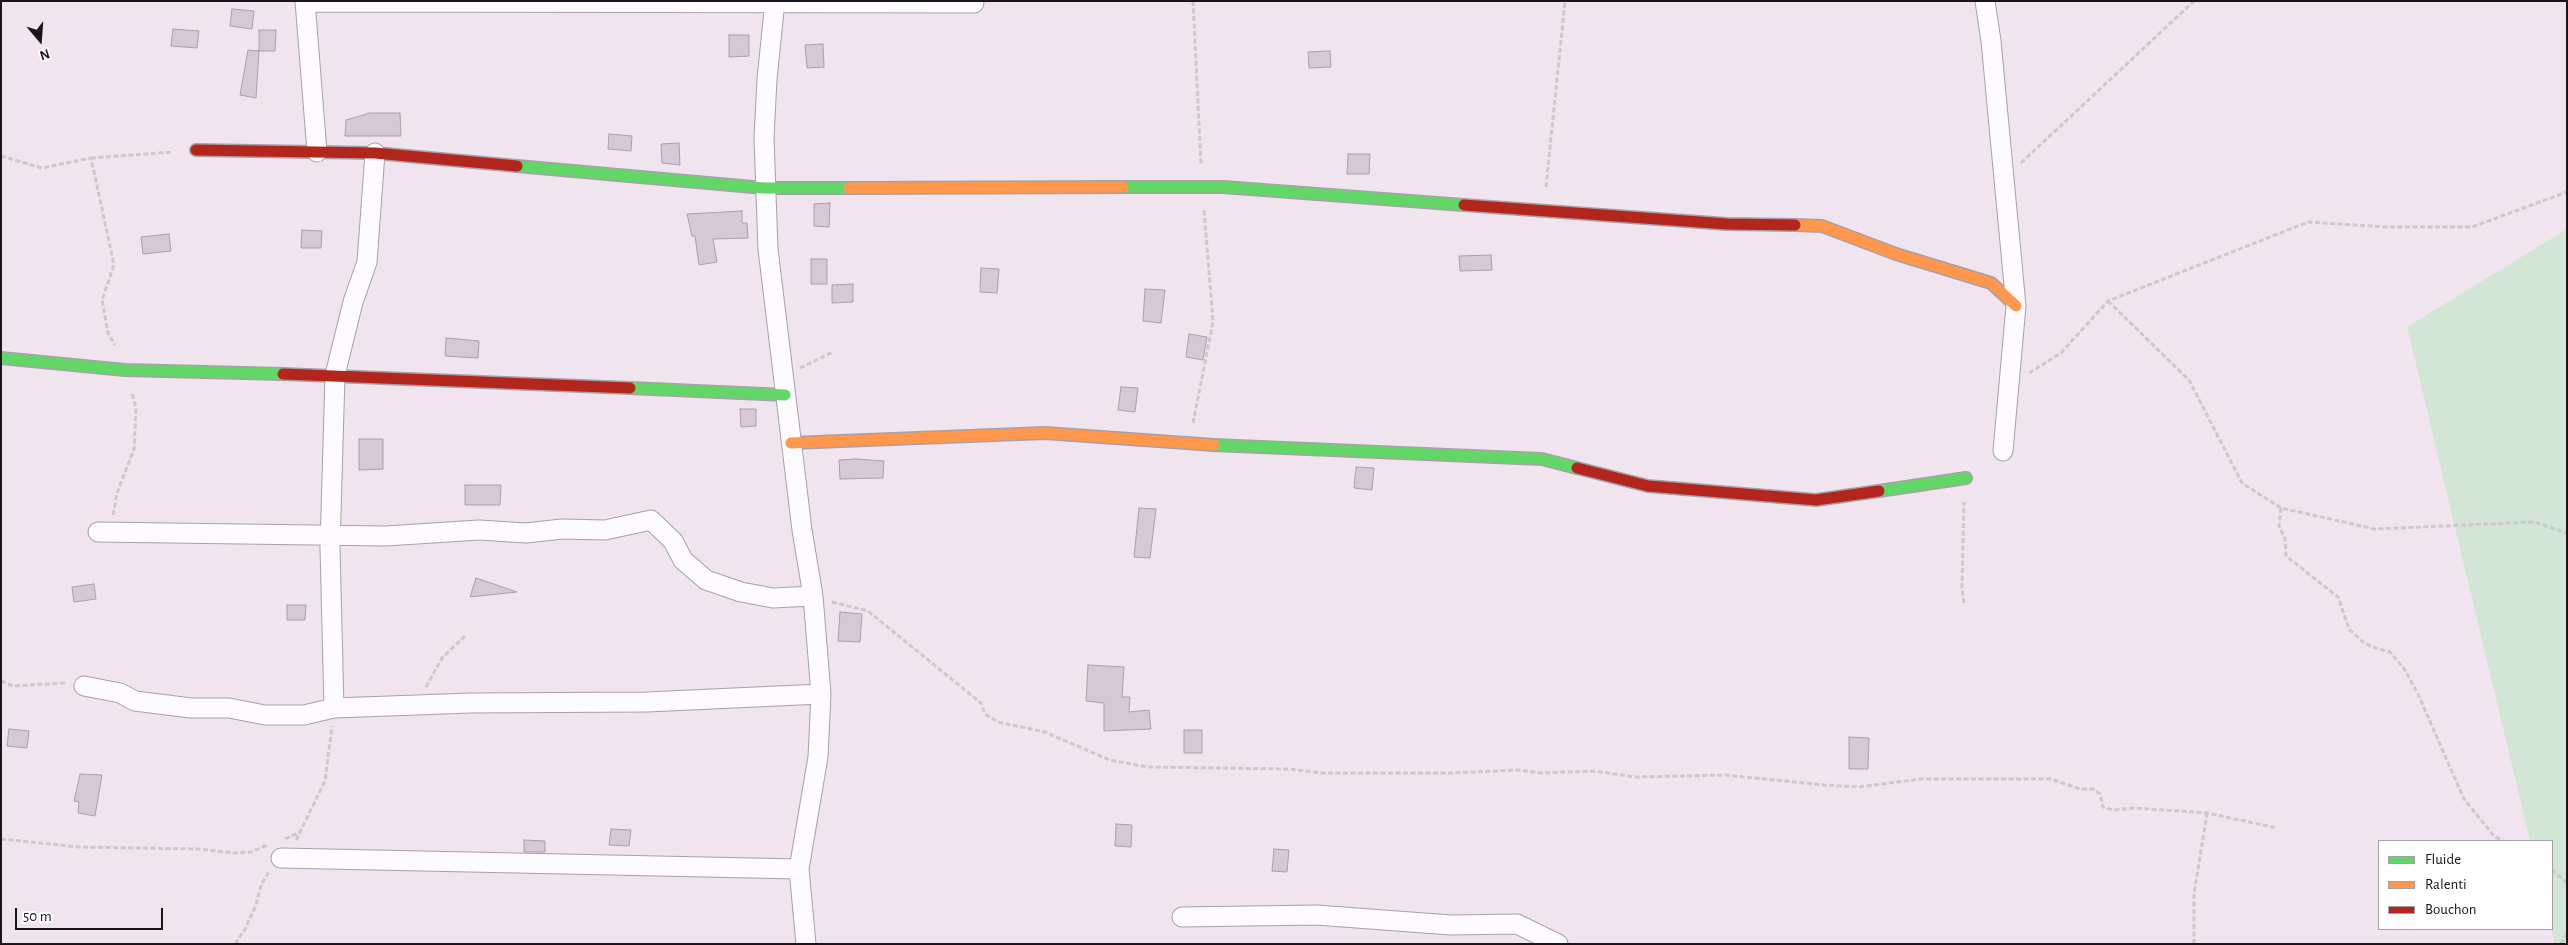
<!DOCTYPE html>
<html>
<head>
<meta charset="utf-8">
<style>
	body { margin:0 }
	#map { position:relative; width:2568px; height:945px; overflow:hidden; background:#f0e5ef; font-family:"Alegreya Sans",sans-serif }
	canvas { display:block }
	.frame { position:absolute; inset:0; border:2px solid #1b141b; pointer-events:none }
	.legend { position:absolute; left:2378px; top:840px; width:175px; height:90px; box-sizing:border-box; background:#fff; border:1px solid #a4a1a4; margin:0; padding:6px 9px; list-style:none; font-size:15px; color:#1b141b }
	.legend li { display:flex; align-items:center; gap:10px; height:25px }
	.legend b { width:25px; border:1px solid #a4a1a4 }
	.north { position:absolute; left:15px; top:15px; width:50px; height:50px; -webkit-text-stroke:4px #fff; paint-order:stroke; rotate:162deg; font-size:14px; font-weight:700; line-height:20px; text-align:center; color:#1b141b }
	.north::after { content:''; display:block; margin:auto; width:18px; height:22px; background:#1b141b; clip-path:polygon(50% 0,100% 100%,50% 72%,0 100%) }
	.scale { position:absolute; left:15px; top:908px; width:148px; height:22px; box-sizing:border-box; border:2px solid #1b141b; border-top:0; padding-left:6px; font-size:15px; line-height:18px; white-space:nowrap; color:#1b141b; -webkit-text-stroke:4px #fff; paint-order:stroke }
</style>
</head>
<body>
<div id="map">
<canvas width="2568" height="945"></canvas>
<div class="frame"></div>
<ul class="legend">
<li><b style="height:6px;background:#63d668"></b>Fluide</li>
<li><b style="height:6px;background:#ff974d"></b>Ralenti</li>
<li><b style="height:6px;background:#b3261e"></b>Bouchon</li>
</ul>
<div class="north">N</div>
<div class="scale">50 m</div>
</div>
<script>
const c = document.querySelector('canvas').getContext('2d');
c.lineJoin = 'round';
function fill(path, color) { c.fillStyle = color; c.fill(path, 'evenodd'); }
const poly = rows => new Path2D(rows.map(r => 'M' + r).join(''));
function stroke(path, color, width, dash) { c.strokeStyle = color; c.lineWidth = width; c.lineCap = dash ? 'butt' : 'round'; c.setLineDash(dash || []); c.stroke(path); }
const green = poly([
	[2567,229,2567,944,2555,944,2551,929,2552,841,2530,841,2407,327]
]);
const building = poly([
	[232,9,254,11,252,29,230,26,232,9],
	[173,29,199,31,197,48,171,46,173,29],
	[259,30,276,30,275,51,259,51,256,98,240,95,248,50,259,51,259,30],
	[729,35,749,35,749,56,729,57,729,35],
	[823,44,824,67,807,68,805,45,823,44],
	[1330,51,1331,67,1309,68,1308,52,1330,51],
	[370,113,400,113,401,136,345,136,346,120,370,113],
	[609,134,632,136,631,151,608,149,609,134],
	[679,143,680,165,662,163,661,144,679,143],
	[1348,154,1370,154,1369,174,1347,174,1348,154],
	[830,203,829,227,814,226,814,204,830,203],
	[742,211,742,223,747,223,748,238,713,239,717,262,699,265,695,236,692,236,687,214,742,211],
	[302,230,322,231,321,248,301,248,302,230],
	[169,234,171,251,143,254,141,237,169,234],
	[1491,255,1492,270,1460,271,1459,256,1491,255],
	[811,259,827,259,827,284,811,284,811,259],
	[981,268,999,269,997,293,980,292,981,268],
	[853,284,853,302,832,303,832,285,853,284],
	[1145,289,1165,290,1161,323,1143,321,1145,289],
	[1189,334,1207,337,1203,360,1186,357,1189,334],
	[446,338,479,341,478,358,445,356,446,338],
	[1121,387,1138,388,1135,412,1118,410,1121,387],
	[740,409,756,409,756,426,741,427,740,409],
	[359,439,383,439,383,469,359,470,359,439],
	[856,459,884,461,883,478,840,479,839,460,856,459],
	[1356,467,1374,468,1372,490,1354,488,1356,467],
	[465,485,501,485,500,505,465,505,465,485],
	[1139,508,1156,509,1150,558,1134,557,1139,508],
	[476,578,517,592,470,597,476,578],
	[94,584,96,599,74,602,72,587,94,584],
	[287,605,306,605,305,620,287,620,287,605],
	[840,612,862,614,860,642,838,641,840,612],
	[1088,665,1124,667,1122,697,1130,697,1129,712,1149,710,1151,729,1104,731,1104,703,1086,701,1088,665],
	[9,729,29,731,27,748,7,746,9,729],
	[1184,730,1202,730,1202,753,1184,753,1184,730],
	[1849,737,1869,738,1868,769,1849,769,1849,737],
	[80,774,102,775,95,816,78,813,79,802,74,801,80,774],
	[1116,824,1132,825,1131,847,1115,846,1116,824],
	[611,829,631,830,629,846,609,845,611,829],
	[524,840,545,841,545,852,524,852,524,840],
	[1274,849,1289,850,1287,872,1272,871,1274,849]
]);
const path = poly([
	[1193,1,1201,165],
	[1,156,42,168,91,158,114,265,102,300,108,333,115,345],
	[91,158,173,152],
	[2021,163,2194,1],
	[1546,187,1565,1],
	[2108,301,2189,380,2242,483,2281,508,2375,529,2534,522,2567,533],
	[800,368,833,352],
	[2029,373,2061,353,2108,301,2308,222,2387,227,2472,227,2567,192],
	[1193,423,1213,322,1204,209],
	[2281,508,2279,526,2285,539,2286,556,2338,597,2349,629,2363,642,2372,647,2390,652,2405,670,2418,694,2464,799,2494,836,2503,841],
	[113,515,117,493,134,449,136,408,132,393],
	[832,602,868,611,981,703,985,714,998,722,1045,732,1110,760,1147,767,1289,769,1322,773,1452,773,1518,770,1541,773,1595,771,1634,777,1726,775,1824,785,1859,787,1920,779,2051,779,2080,789,2094,789,2100,794,2103,807,2113,810,2134,808,2207,813,2277,828],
	[1964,603,1962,587,1964,502],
	[1,681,13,686,66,683],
	[426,687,442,658,465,636],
	[1,839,79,847,198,849,235,853,251,852,267,845],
	[285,839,300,832],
	[296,840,325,781,332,726],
	[2552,870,2567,883],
	[235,944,245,929,256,905,261,885,269,872],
	[2194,944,2194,895,2207,813],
	[2561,944,2567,934]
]);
const street = poly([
	[305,1,317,152],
	[775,1,767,79,764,138,768,249,802,530,813,596,821,694,818,757,799,869,806,944],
	[1985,1,1991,41,2016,306,2003,451],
	[305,2,974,3],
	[98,532,386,536,479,530,526,533,562,529,605,530,651,520,673,541,683,560,706,580,741,592,773,598,813,596],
	[84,686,120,693,135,701,191,708,229,708,265,715,304,715,334,708,471,703,647,702,821,694],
	[334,708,330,548,335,375,353,302,367,262,375,153],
	[281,858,799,869],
	[1182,917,1316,915,1451,925,1517,924,1558,944]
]);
const fast = poly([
	[517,166,764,188,849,188],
	[1123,187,1223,187,1464,205],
	[1,358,125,370,283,374],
	[630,388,785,395],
	[1214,445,1542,459,1577,468],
	[1879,491,1966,478]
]);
const slow = poly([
	[849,188,1123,187],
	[1795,225,1822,226,1896,254,1991,283,2016,306],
	[791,443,1045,433,1214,445]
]);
const jam = poly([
	[196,150,375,153,517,166],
	[1464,205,1727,224,1795,225],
	[283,374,630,388],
	[1577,468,1648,486,1816,500,1879,491]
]);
fill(green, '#d3e6d6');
fill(building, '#d6c8d5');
stroke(building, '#a8a0a8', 1);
stroke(street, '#a8a0a8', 21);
stroke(fast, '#a8a0a8', 14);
stroke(slow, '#a8a0a8', 14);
stroke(jam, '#a8a0a8', 14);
stroke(path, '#ccc8cc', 3, [5, 2.5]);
stroke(street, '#fdfbfd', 19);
stroke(fast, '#63d668', 11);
stroke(slow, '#ff974d', 11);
stroke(jam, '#b3261e', 11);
</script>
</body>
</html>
